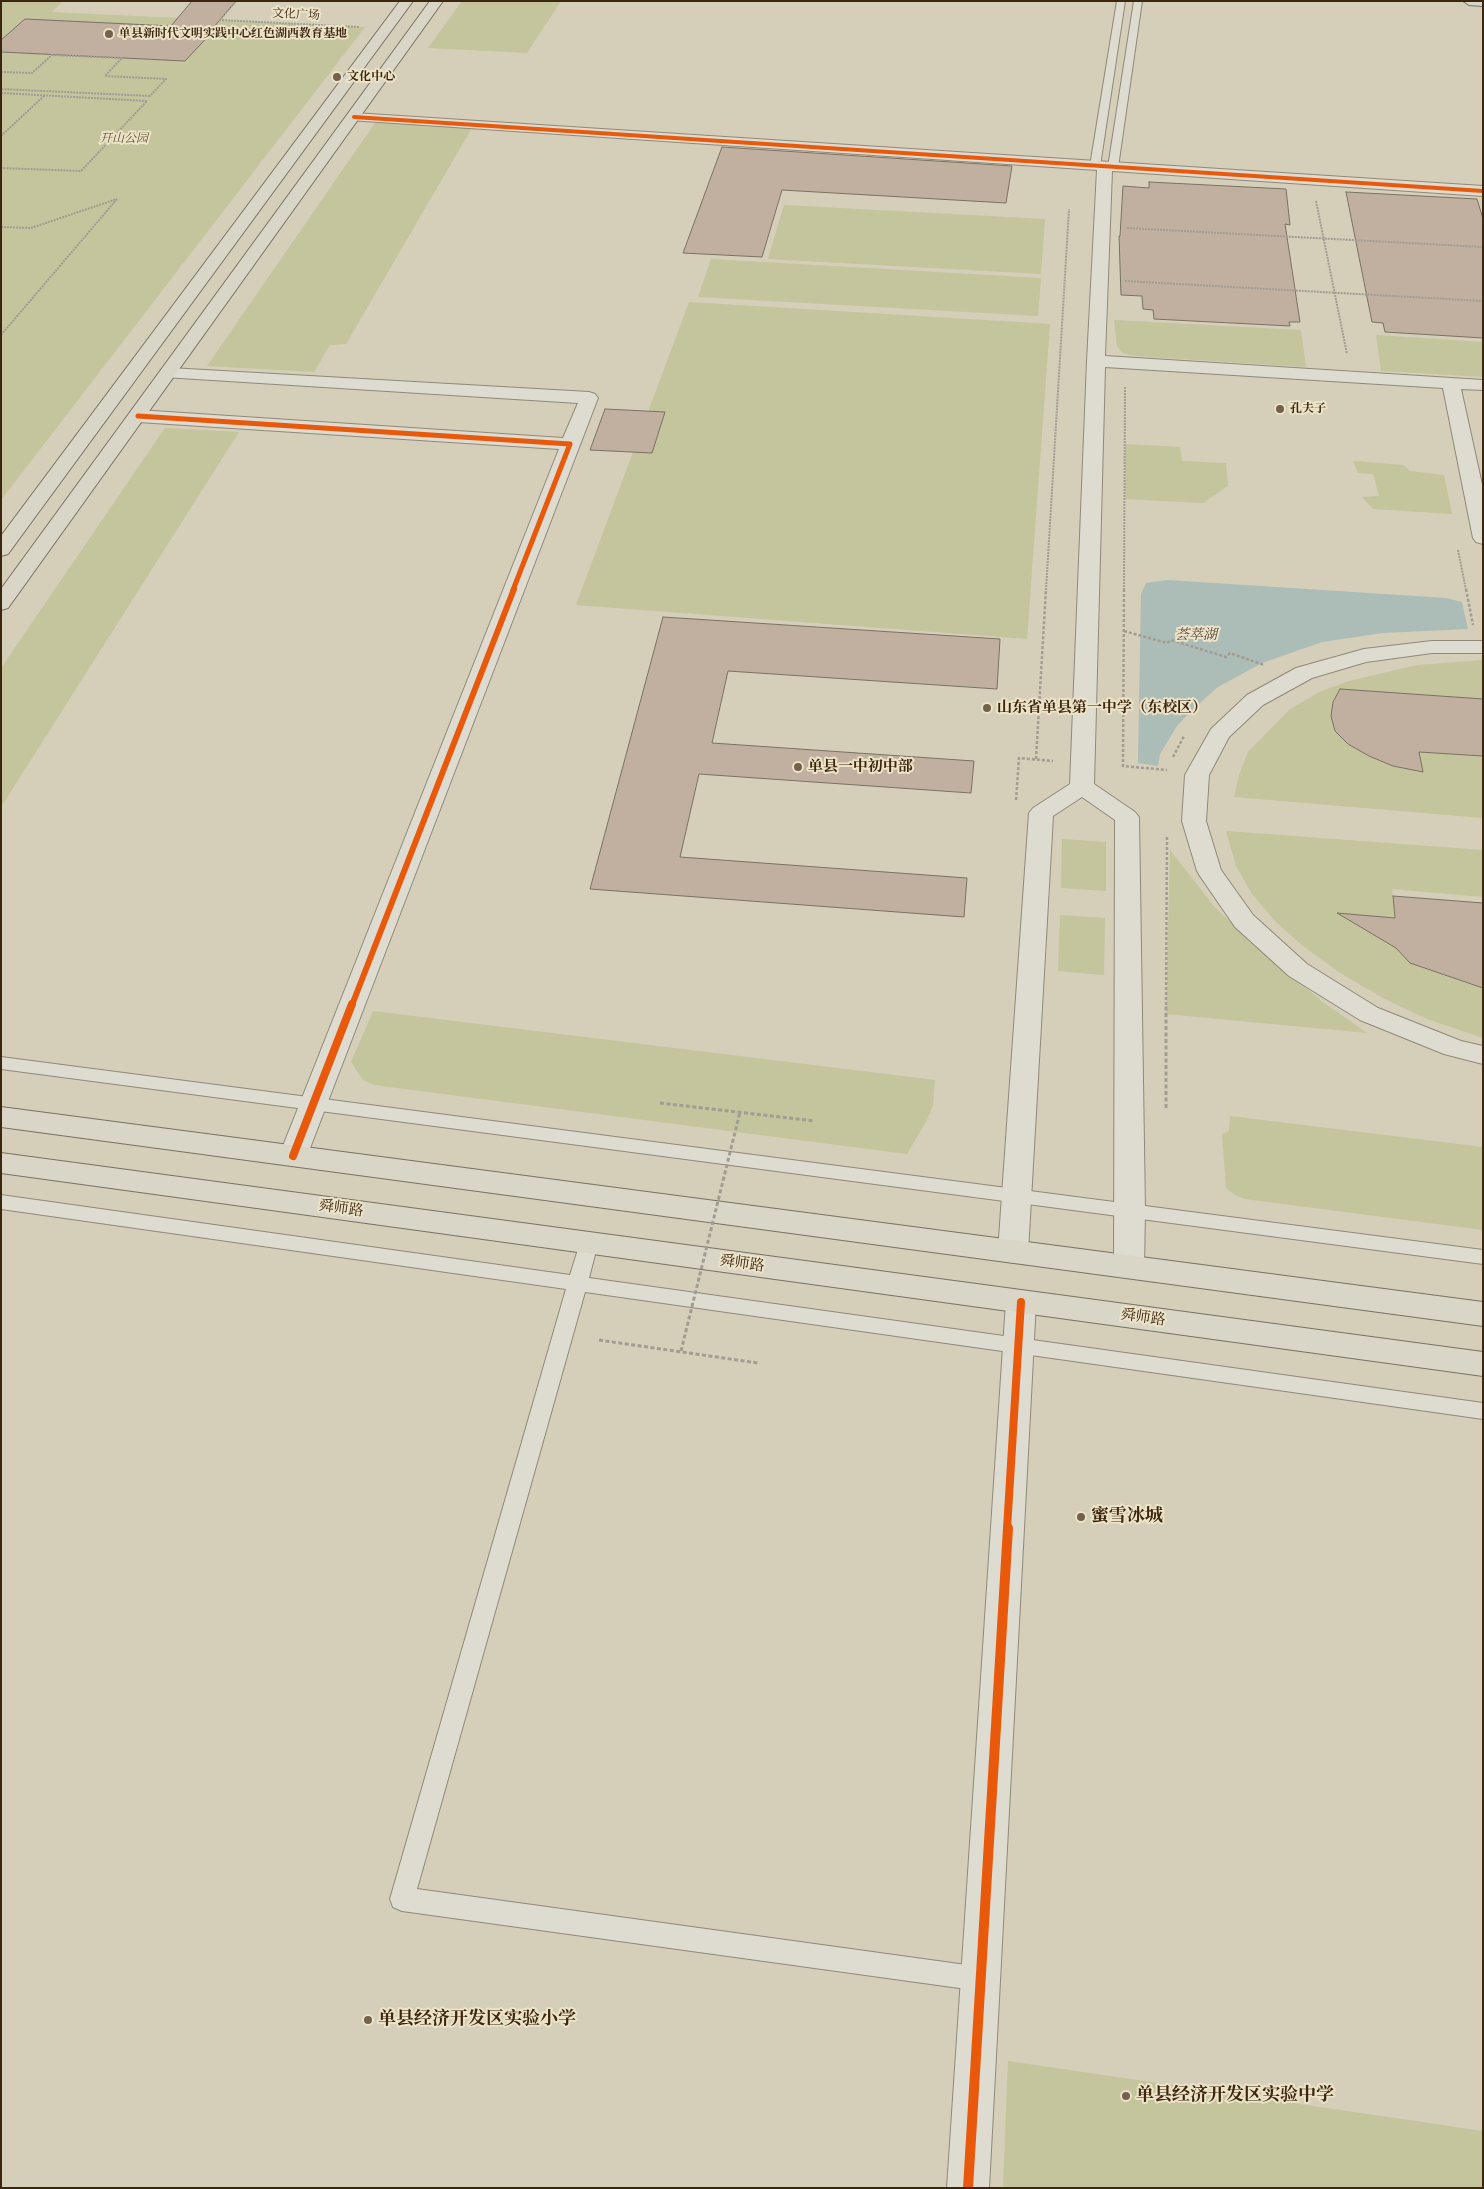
<!DOCTYPE html>
<html>
<head>
<meta charset="utf-8">
<style>
	body { margin:0 }
	#map { position:relative; width:1484px; height:2189px; overflow:hidden; background:#d5ceb8; font-family:"IM FELL French Canon",serif }
	canvas { display:block }
	.frame { position:absolute; inset:0; border:2px solid #3c2610; pointer-events:none }
</style>
</head>
<body>
<div id="map">
<canvas width="1484" height="2189"></canvas>
<div class="frame"></div>
</div>
<script>
const c = document.querySelector('canvas').getContext('2d');
c.lineJoin = 'round';
function fill(path, color) { c.fillStyle = color; c.fill(path, 'evenodd'); }
const poly = rows => new Path2D(rows.map(r => 'M' + r).join(''));
function stroke(path, color, width, dash) { c.strokeStyle = color; c.lineWidth = width; c.lineCap = dash ? 'butt' : 'round'; c.setLineDash(dash || []); c.stroke(path); }
function drawText(font, color, halo, rows, align = 'center') {
  c.font = font + ' "IM FELL French Canon","Noto Serif SC",serif'; c.lineWidth = 4; c.setLineDash([]); c.textBaseline = 'middle'; c.strokeStyle = halo; c.fillStyle = color; for (const [text, x, y, turn = 0] of rows) {
    c.save(); c.translate(x, y); c.rotate((+turn || 0) * Math.PI / 180); c.textAlign = isNaN(turn) ? turn : align; if (halo) c.strokeText(text, 0, 0); c.fillText(text, 0, 0); c.restore();
  }
}
const green = poly([
	[1,1,63,1,52,12,365,27,1,500],
	[462,1,561,1,527,53,428,48],
	[377,120,473,126,346,344,330,345,314,372,207,366],
	[784,205,1045,219,1041,274,768,259],
	[711,259,1041,278,1038,316,698,297],
	[689,302,1050,324,1027,639,576,605],
	[1114,320,1301,330,1306,367,1136,356,1123,353,1117,346],
	[1376,335,1483,342,1483,377,1381,371],
	[165,428,239,432,1,807,1,668],
	[1125,444,1180,447,1182,461,1226,463,1228,486,1203,503,1125,499],
	[1353,461,1403,465,1410,471,1444,475,1452,514,1373,509,1362,497,1379,496,1373,474,1358,473],
	[1483,660,1483,818,1234,797,1239,775,1248,752,1289,710,1319,692,1349,681,1417,665],
	[1226,831,1483,850,1483,897,1392,889,1396,948,1410,963,1483,988,1483,1038,1427,1019,1383,998,1342,974,1304,947,1275,921,1252,894,1236,866],
	[1062,839,1106,842,1106,891,1061,888],
	[1170,850,1213,905,1248,940,1323,1002,1367,1033,1166,1014],
	[1060,915,1105,918,1104,975,1058,971],
	[373,1011,935,1080,933,1105,927,1120,907,1154,374,1085,363,1080,351,1062],
	[1230,1116,1483,1147,1483,1230,1245,1199,1235,1195,1226,1188,1222,1134,1229,1131],
	[1008,2061,1483,2131,1483,2188,1003,2188]
]);
const water = poly([
	[1167,580,1446,598,1462,602,1468,629,1383,633,1322,642,1262,663,1218,687,1191,711,1177,726,1160,754,1158,766,1138,763,1141,594,1146,583]
]);
const building = poly([
	[192,1,236,1,213,28,216,28,185,61,1,52,1,40,25,19,171,26,192,1],
	[722,147,1012,166,1006,203,782,190,762,257,683,253,722,147],
	[1149,182,1286,189,1290,225,1285,224,1300,322,1289,322,1290,326,1154,319,1153,310,1143,309,1142,296,1121,295,1119,236,1120,236,1123,186,1149,188,1149,182],
	[1346,192,1477,199,1483,219,1483,338,1385,332,1383,323,1372,322,1346,192],
	[605,409,665,412,652,453,590,450,605,409],
	[663,617,1000,639,997,689,728,671,712,743,974,761,971,793,699,774,680,857,967,878,964,917,590,889,663,617],
	[1340,689,1483,699,1483,756,1419,752,1423,772,1393,766,1369,756,1348,744,1335,731,1331,716,1333,702,1340,689],
	[1393,896,1483,903,1483,988,1410,963,1396,948,1337,913,1395,918,1393,896]
]);
const pathFar2 = poly([
	[236,1,220,20,359,27],
	[1,72,32,73,52,55,122,58,105,76,166,79,150,96,1,89],
	[1,93,147,101,81,171,1,168],
	[1,136,45,95],
	[1316,201,1347,354],
	[1,227,31,228,117,199],
	[1127,228,1483,247],
	[1125,281,1483,301],
	[1,335,117,199],
	[1458,550,1466,590],
	[1046,590,1069,209],
	[1124,590,1125,386]
]);
const pathFar1 = poly([
	[1124,589,1123,766,1167,770],
	[1466,589,1473,625],
	[1124,631,1167,643,1171,640,1226,657,1230,653,1264,665],
	[1173,757,1184,736],
	[1036,759,1046,589],
	[1016,800,1019,758,1053,761],
	[1166,1005,1167,837]
]);
const path = poly([
	[660,1103,815,1121],
	[1166,1108,1166,1004],
	[599,1340,758,1363]
]);
const service = poly([
	[1117,1,1125,1,1100,166,1095,169,1090,166,1117,1],
	[1134,1,1142,1,1118,167,1113,170,1108,167,1134,1],
	[1,1057,1483,1250,1483,1264,1,1069,1,1057],
	[1,1195,570,1275,580,1243,582,1238,589,1236,596,1238,598,1243,589,1278,1483,1403,1483,1419,585,1292,417,1889,981,1967,990,1970,993,1979,990,1988,981,1991,402,1911,393,1907,390,1899,566,1289,1,1209,1,1195]
]);
const minor = poly([
	[354,113,1483,186,1483,196,1112,171,1105,356,1483,380,1483,390,1461,389,1483,489,1483,544,1476,542,1473,538,1443,388,1105,367,1094,784,1135,812,1139,817,1145,1211,1144,1267,1140,1275,1129,1278,1118,1275,1114,1267,1115,820,1082,797,1053,816,1028,1252,1023,1260,1013,1263,1003,1260,998,1252,1029,813,1033,808,1070,784,1087,361,1097,170,349,120,347,117,349,114,354,113],
	[170,368,589,392,595,394,598,398,307,1156,303,1163,293,1166,283,1163,279,1156,559,449,138,422,131,420,129,416,131,412,138,410,563,438,578,403,164,377,161,373,164,369,170,368],
	[1432,641,1483,641,1483,653,1432,653,1366,662,1312,678,1263,705,1229,737,1209,775,1206,821,1221,870,1253,915,1307,964,1378,1008,1461,1041,1483,1046,1483,1064,1444,1054,1360,1020,1289,976,1235,927,1200,876,1197,871,1182,821,1185,775,1211,729,1247,695,1296,668,1364,649,1432,641],
	[1021,1290,1032,1294,1036,1302,989,2188,947,2188,1006,1302,1010,1294,1021,1290]
]);
const primary = poly([
	[400,1,413,1,8,554,1,556,1,536,400,1],
	[430,1,443,1,8,608,1,610,1,589,430,1],
	[1463,1,1483,1,1483,6,1469,5,1463,1],
	[1,1107,1483,1302,1483,1326,1,1127,1,1107],
	[1,1153,1483,1352,1483,1376,1,1173,1,1153]
]);
const pathBridge = poly([
	[681,1351,740,1112]
]);
const cyclewayFar4 = poly([
	[354,117,1483,191]
]);
const cyclewayFar3 = poly([
	[138,416,570,444,513,590]
]);
const cyclewayFar2 = poly([
	[352,1005,514,589]
]);
const cyclewayFar1 = poly([
	[293,1156,352,1004],
	[1007,1529,1021,1302]
]);
const cycleway = poly([
	[968,2188,1008,1528]
]);
const markers = [
	[109,34,5,"#72614b"],
	[337,77,5,"#72614b"],
	[1280,409,5,"#72614b"],
	[987,708,5,"#72614b"],
	[798,767,5,"#72614b"],
	[1081,1517,5,"#72614b"],
	[368,2020,5,"#72614b"],
	[1126,2096,5,"#72614b"]
];
const farStreetnames = [
	["文化广场",296,15,3]
];
const farPoinames = [
	["单县新时代文明实践中心红色湖西教育基地",119,34],
	["文化中心",347,77],
	["孔夫子",1290,409]
];
const farParknames = [
	["幵山公园",124,139]
];
const farWaternames = [
	["荟萃湖",1196,636]
];
const poiNames = [
	["山东省单县第一中学（东校区）",997,708],
	["单县一中初中部",808,767]
];
const streetNames = [
	["舜师路",341,1209,8],
	["舜师路",742,1264,8],
	["舜师路",1143,1318,8]
];
const nearPoinames = [
	["蜜雪冰城",1091,1517],
	["单县经济开发区实验小学",378,2020],
	["单县经济开发区实验中学",1136,2096]
];
fill(green, '#c4c49d');
fill(water, '#acbcb6');
fill(building, '#c1b0a0');
stroke(building, '#797263', 1);
stroke(service, '#908979', 2);
stroke(minor, '#908979', 2);
stroke(primary, '#797263', 2);
stroke(pathFar2, '#a29d92', 2, [2, 1]);
stroke(pathFar1, '#a29d92', 2.5, [3, 2]);
stroke(path, '#a29d92', 3, [4, 2.5]);
fill(service, '#dedbd0');
fill(minor, '#dedbd0');
fill(primary, '#d9d5c7');
stroke(pathBridge, '#a29d92', 3, [4, 2.5]);
stroke(cyclewayFar4, '#e8590c', 4);
stroke(cyclewayFar3, '#e8590c', 5);
stroke(cyclewayFar2, '#e8590c', 6);
stroke(cyclewayFar1, '#e8590c', 8);
stroke(cycleway, '#e8590c', 10);
for (const [x, y, r, color] of markers) { const dot = new Path2D(); dot.arc(x, y, r, 0, 2 * Math.PI); c.fillStyle = color; c.fill(dot); stroke(dot, '#ece3c8', 2); }
drawText('12px', '#3c2610', '#ece3c8', farStreetnames);
drawText('bold 12px', '#3c2610', '#ece3c8', farPoinames, 'left');
drawText('italic 12px', '#5a4c2e', '#ece3c8', farParknames);
drawText('italic 14px', '#544a39', '#ece3c8', farWaternames);
drawText('bold 15px', '#3c2610', '#ece3c8', poiNames, 'left');
drawText('15px', '#3c2610', '#ece3c8', streetNames);
drawText('bold 18px', '#3c2610', '#ece3c8', nearPoinames, 'left');
</script>
</body>
</html>
